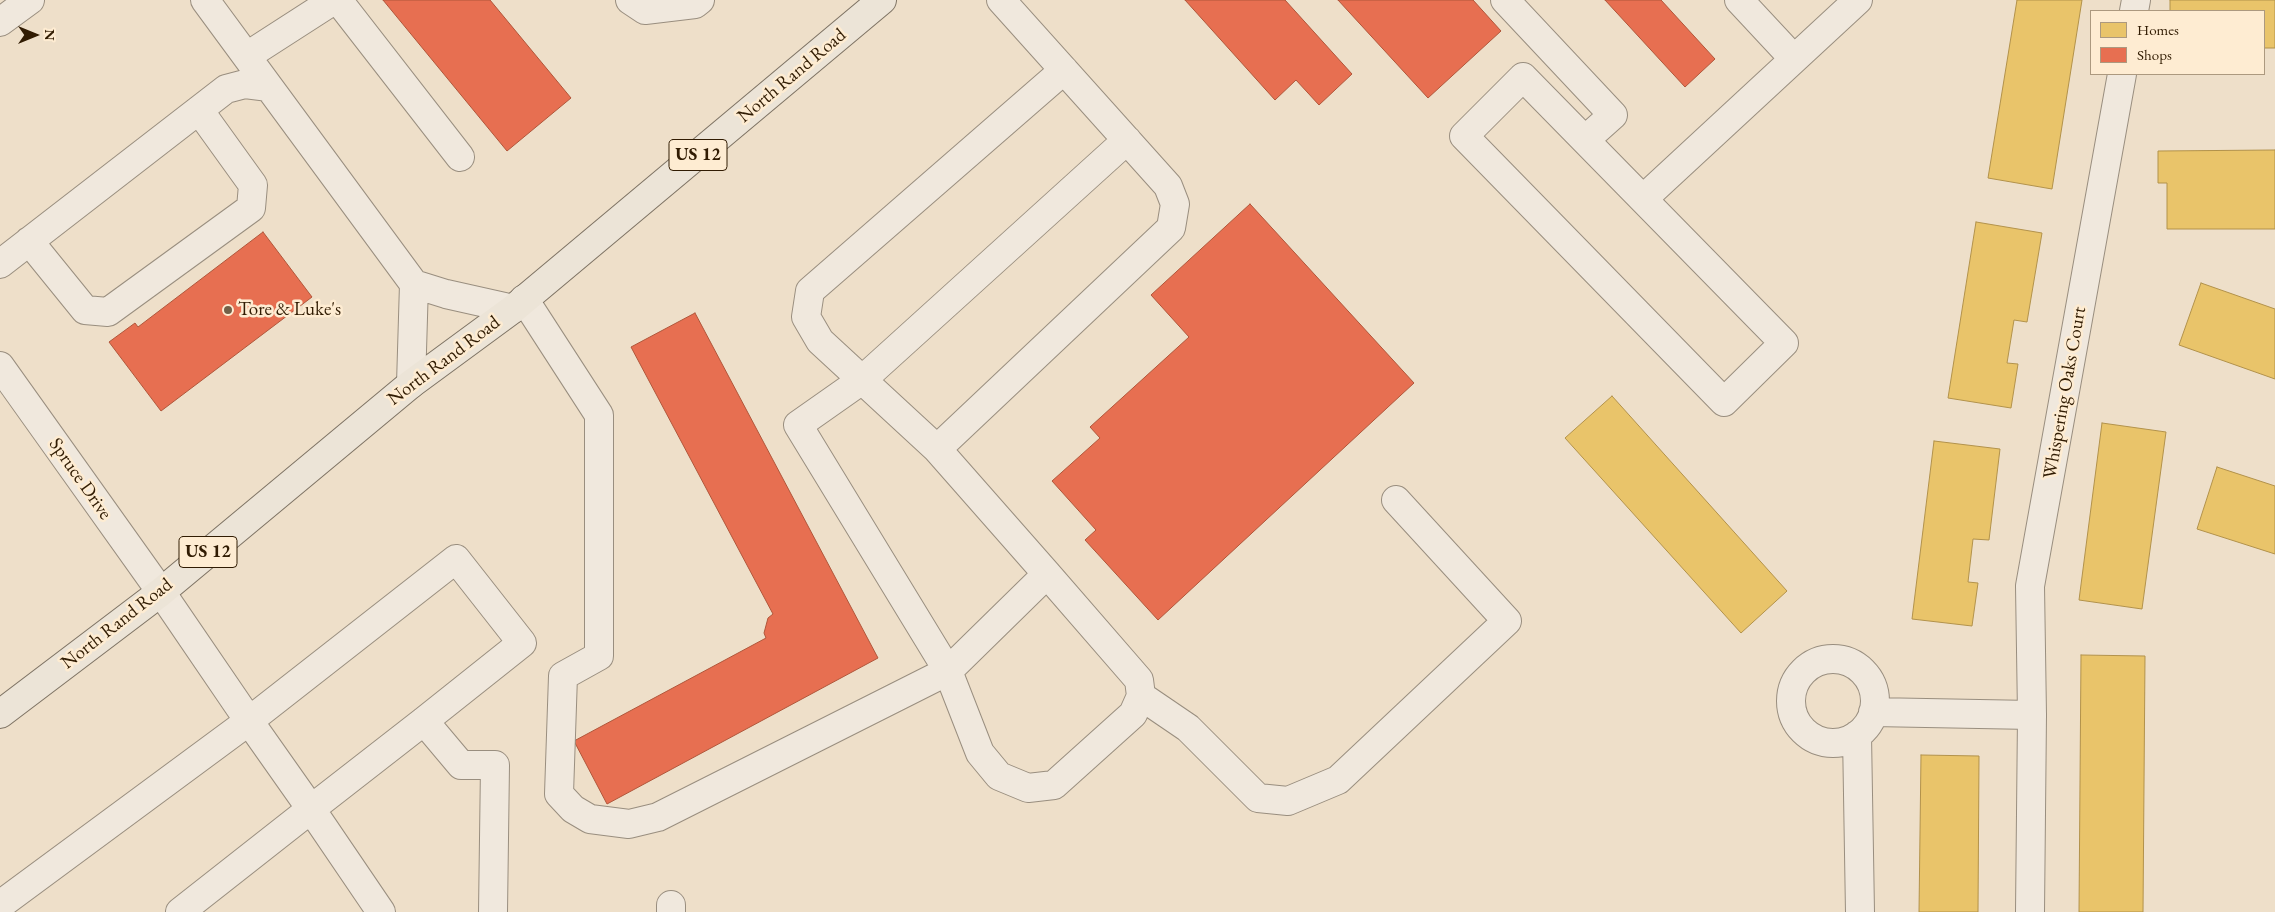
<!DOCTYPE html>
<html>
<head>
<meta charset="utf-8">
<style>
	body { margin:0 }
	#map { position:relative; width:2275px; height:912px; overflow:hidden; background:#eedfc9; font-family:"EB Garamond",serif }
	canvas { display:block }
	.legend { position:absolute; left:2090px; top:10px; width:175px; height:65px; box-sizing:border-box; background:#feecd2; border:1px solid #ac997f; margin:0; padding:6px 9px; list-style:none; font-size:15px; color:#311c03 }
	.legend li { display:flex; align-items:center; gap:10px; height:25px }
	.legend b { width:25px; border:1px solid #ac997f }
	.north { position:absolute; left:10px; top:10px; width:50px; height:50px; -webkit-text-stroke:4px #feecd2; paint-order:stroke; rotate:90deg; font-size:14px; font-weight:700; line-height:20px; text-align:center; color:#311c03 }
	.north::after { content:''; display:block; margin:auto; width:18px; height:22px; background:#311c03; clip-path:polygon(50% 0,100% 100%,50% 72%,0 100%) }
</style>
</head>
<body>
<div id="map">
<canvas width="2275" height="912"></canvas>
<ul class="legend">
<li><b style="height:14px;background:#e9c46a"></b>Homes</li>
<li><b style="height:14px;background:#e76f51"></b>Shops</li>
</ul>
<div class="north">N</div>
</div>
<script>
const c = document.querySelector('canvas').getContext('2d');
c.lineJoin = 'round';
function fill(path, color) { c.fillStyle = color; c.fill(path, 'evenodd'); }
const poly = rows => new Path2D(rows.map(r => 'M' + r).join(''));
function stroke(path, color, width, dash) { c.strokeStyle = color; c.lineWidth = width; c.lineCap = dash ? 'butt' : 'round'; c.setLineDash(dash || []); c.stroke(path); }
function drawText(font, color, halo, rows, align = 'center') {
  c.font = font + ' "EB Garamond",serif'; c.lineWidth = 5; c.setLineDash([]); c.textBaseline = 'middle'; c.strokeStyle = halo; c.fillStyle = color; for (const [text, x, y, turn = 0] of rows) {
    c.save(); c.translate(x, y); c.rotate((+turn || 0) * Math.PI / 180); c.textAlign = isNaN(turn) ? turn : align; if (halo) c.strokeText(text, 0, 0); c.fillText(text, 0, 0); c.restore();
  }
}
const homes = poly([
	[2017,0,2082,0,2052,189,1988,178,2017,0],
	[2170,0,2275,0,2275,48,2264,48,2264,11,2170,11,2170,0],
	[2275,150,2275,229,2167,229,2167,183,2158,183,2158,151,2275,150],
	[1976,222,2042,233,2027,322,2014,320,2007,363,2018,364,2011,408,1948,398,1976,222],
	[2201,283,2275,309,2275,379,2179,345,2201,283],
	[1612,396,1787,591,1741,633,1565,438,1612,396],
	[2102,423,2166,432,2142,609,2079,600,2102,423],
	[1934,441,2000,449,1989,540,1973,539,1968,582,1978,583,1972,626,1912,619,1934,441],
	[2217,467,2275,486,2275,554,2197,529,2217,467],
	[2081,655,2145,656,2143,912,2079,912,2081,655],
	[1921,755,1979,756,1978,912,1919,912,1921,755]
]);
const shops = poly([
	[383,0,490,0,571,98,507,151,383,0],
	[1185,0,1285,0,1352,74,1319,105,1296,80,1275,100,1185,0],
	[1338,0,1473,0,1501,31,1428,98,1338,0],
	[1605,0,1661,0,1715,59,1685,87,1605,0],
	[1250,204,1414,383,1158,620,1085,540,1096,530,1052,481,1100,438,1090,427,1189,337,1151,295,1250,204],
	[263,232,312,297,161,411,109,342,135,323,138,327,263,232],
	[695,313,878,658,607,804,574,741,766,638,764,633,768,618,773,614,631,347,695,313]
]);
const minor = poly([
	[205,0,269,87],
	[338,0,460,157],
	[630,0,645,10,695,4,700,0],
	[1001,0,1168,186,1175,204,1171,228,937,449,1047,574,1139,680,1141,696,1133,714,1054,785,1028,788,999,776,980,753,948,671,1047,574],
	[1505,0,1613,115,1585,140],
	[1739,0,1794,59],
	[2134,11,2136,0],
	[0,22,30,0],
	[247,56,334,0],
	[1523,77,1784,343,1724,402,1464,136,1523,77],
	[1643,199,1858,0],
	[29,241,85,310,108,312,251,208,253,185,199,110],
	[0,264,226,89,245,84,269,87,414,284,446,294,513,309],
	[524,299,599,415,599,656,563,676,559,794,573,809,590,819,629,824,658,817,948,671,798,425,862,380,1127,140],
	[0,366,161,592,249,721,0,905],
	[411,384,414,284],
	[937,449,820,341,806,317,810,291,1064,70],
	'1791 701a42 42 0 1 1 84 0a42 42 0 1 1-84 0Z',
	[1141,696,1188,728,1258,798,1288,801,1338,780,1507,621,1396,500],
	[1873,712,2032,715],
	[424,721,461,765,495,765,493,912],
	[1857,735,1860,912],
	[180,912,311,809,424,721,522,643,456,559,249,721,311,809,381,912],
	[671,912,671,905],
	[2030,912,2032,715,2030,586,2122,74]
]);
const major = poly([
	[0,714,161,592,411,384,513,309,882,0]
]);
const markers = [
	[228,310,5,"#736048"]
];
const shields = [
	[698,155,58],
	[208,552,58]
];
const shieldNames = [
	["US 12",698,155],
	["US 12",208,552]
];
const streetNames = [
	["North Rand Road",792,76,-40],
	["North Rand Road",444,361,-37],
	["Whispering Oaks Court",2065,393,-80],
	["Spruce Drive",80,479,55],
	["North Rand Road",117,624,-38]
];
const poiNames = [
	["Tore & Luke's",238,310]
];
fill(homes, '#e9c46a');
stroke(homes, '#b2924b', 1);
fill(shops, '#e76f51');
stroke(shops, '#b0563a', 1);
stroke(minor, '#998e7f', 30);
stroke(major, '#7e7364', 30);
stroke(minor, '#f0e8dd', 28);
stroke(major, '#ece4d7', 28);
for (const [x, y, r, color] of markers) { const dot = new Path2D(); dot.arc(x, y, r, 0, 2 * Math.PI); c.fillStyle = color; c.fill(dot); stroke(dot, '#feecd2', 2); }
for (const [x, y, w] of shields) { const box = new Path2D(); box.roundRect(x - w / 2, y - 15.5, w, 31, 4); c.fillStyle = '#feecd2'; c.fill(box); stroke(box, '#311c03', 1); }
drawText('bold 18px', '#311c03', null, shieldNames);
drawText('19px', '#311c03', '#feecd2', streetNames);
drawText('19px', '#311c03', '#feecd2', poiNames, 'left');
</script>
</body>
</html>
